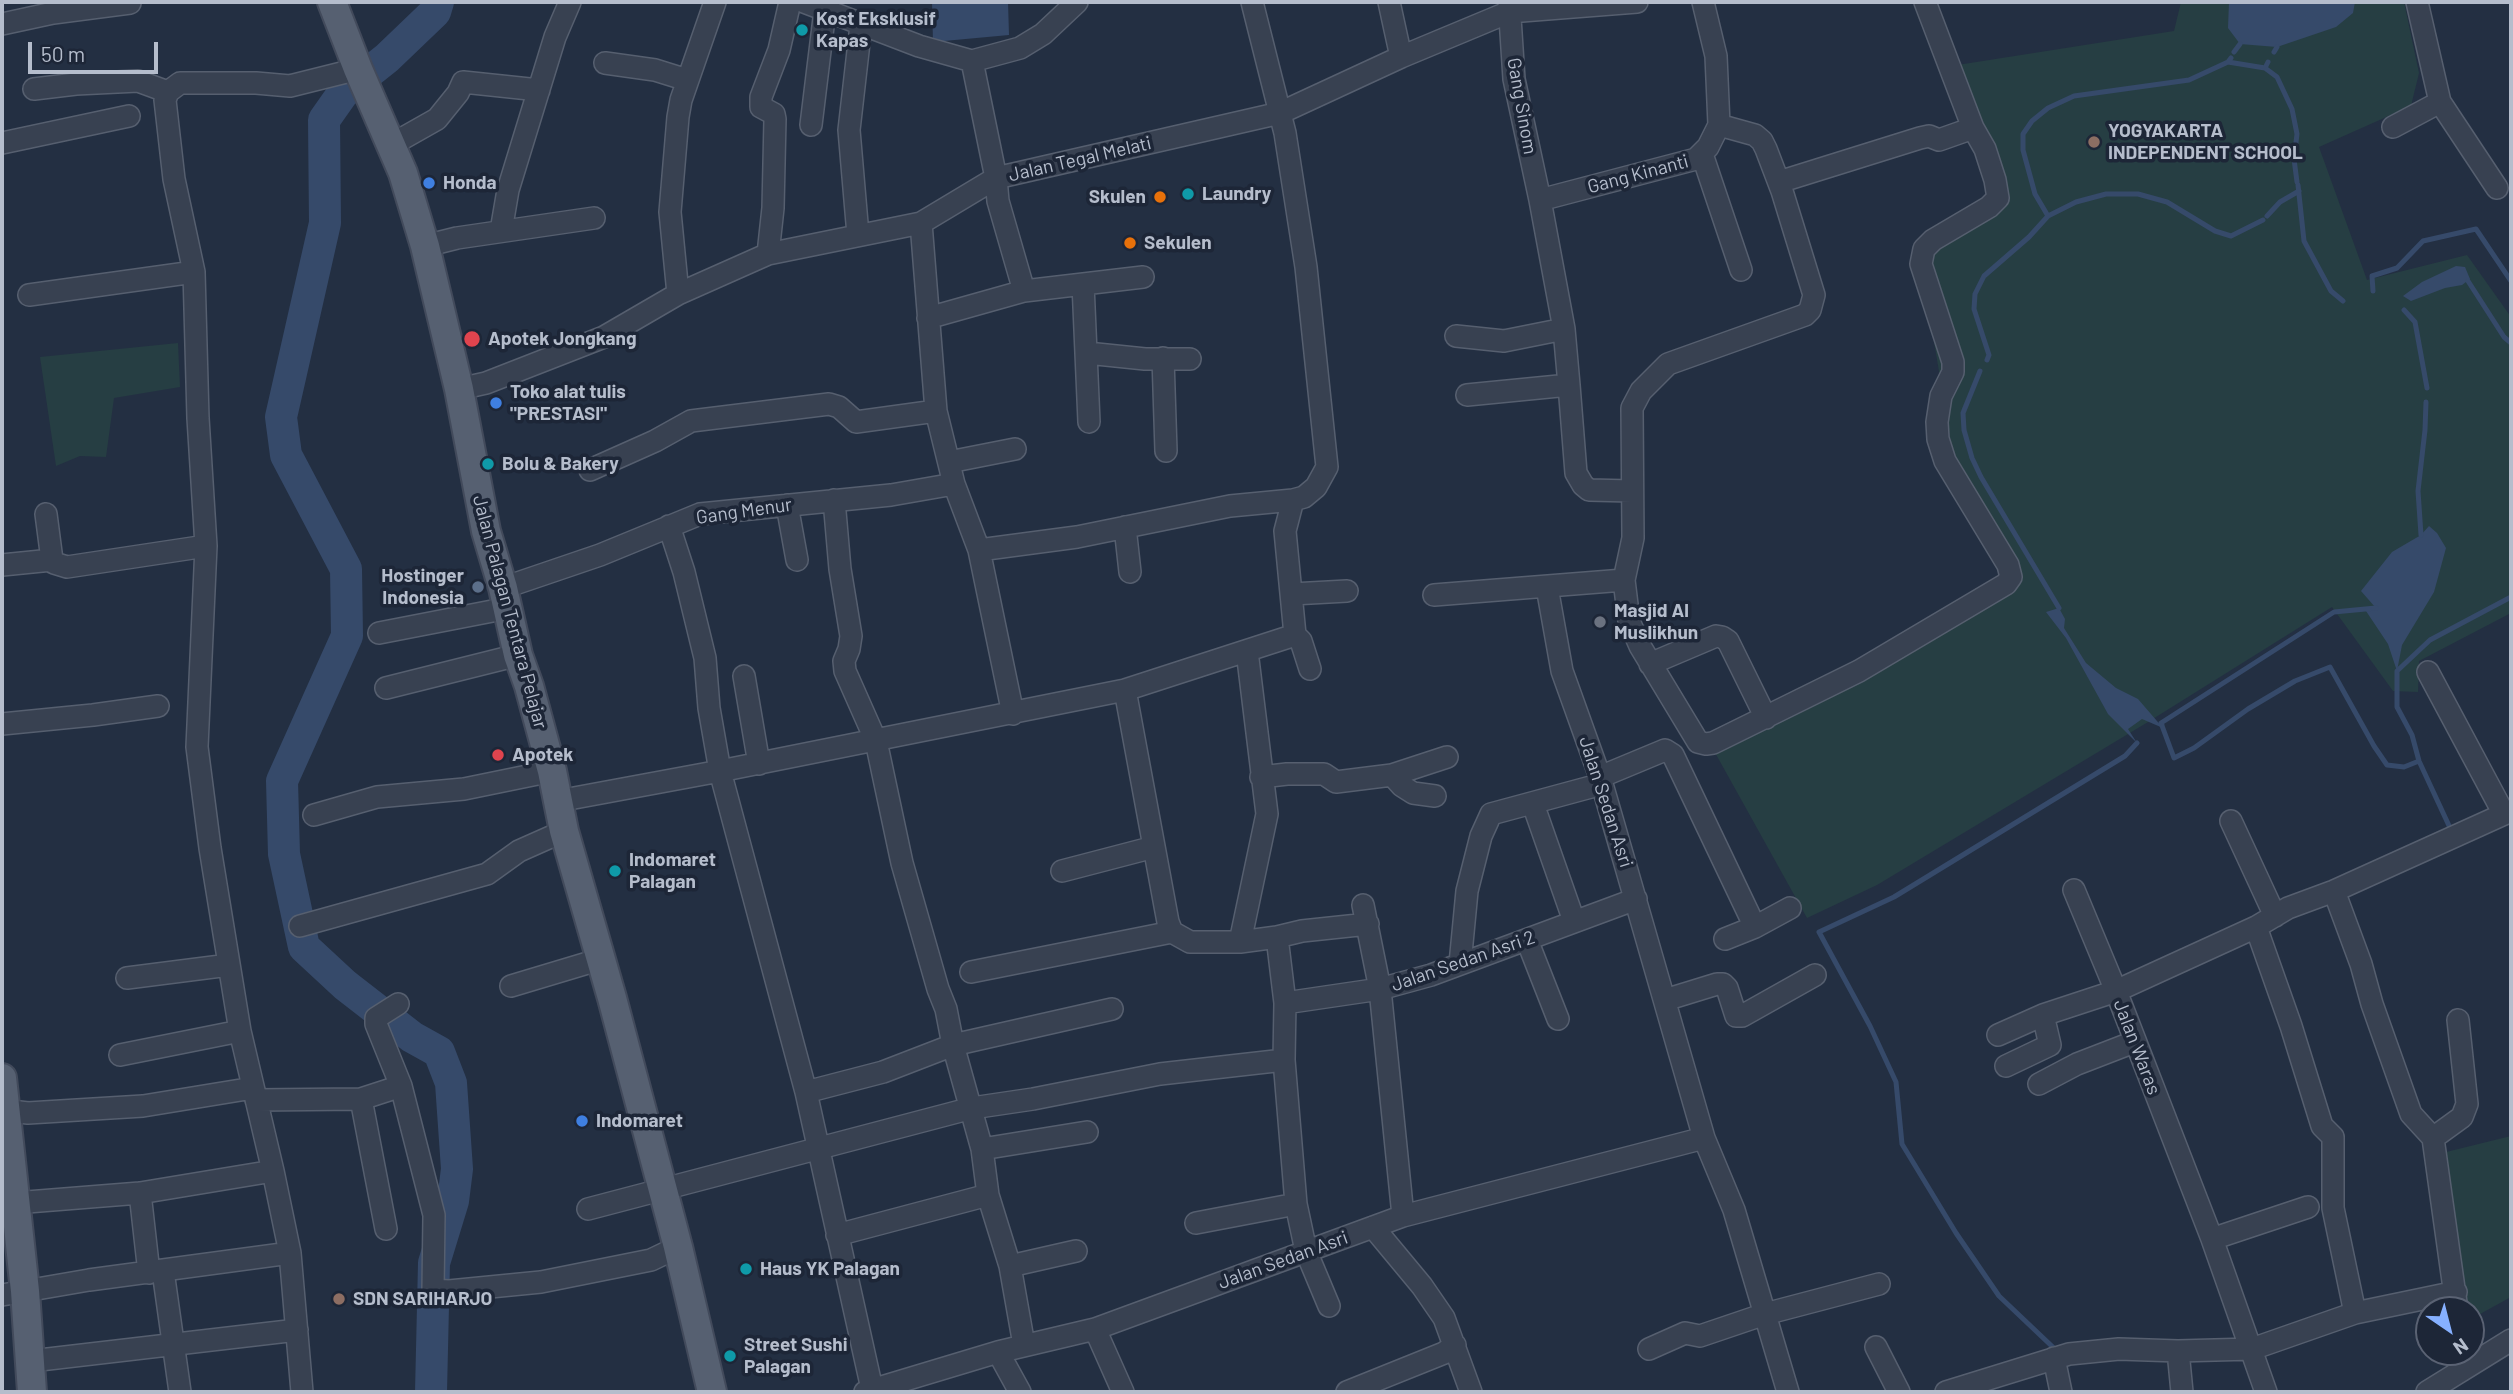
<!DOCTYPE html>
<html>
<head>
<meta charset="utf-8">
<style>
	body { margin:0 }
	#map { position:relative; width:2513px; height:1394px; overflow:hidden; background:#232f42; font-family:Barlow,sans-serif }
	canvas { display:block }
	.frame { position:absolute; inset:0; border:4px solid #b5bdcc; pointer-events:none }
	.north { position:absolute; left:2415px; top:1296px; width:70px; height:70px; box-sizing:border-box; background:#1d2637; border:2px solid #5a6273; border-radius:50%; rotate:145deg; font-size:19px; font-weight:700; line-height:28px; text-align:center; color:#b5bdcc }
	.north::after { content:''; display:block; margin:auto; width:24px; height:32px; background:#86b0ff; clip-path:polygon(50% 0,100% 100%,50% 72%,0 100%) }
	.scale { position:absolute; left:28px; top:42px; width:130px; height:32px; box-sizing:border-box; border:4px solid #b5bdcc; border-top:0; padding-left:9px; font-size:21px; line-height:24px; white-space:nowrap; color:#b5bdcc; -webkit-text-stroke:5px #1d2637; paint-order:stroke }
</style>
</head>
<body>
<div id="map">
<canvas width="2513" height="1394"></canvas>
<div class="frame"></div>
<div class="north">N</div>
<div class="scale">50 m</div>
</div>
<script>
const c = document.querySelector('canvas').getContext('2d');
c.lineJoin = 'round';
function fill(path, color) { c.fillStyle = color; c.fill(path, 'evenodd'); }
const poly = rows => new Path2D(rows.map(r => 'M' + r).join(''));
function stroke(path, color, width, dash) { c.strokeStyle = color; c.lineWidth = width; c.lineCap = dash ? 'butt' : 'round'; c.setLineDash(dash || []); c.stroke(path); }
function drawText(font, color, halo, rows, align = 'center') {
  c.font = font + ' Barlow,sans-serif'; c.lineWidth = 7; c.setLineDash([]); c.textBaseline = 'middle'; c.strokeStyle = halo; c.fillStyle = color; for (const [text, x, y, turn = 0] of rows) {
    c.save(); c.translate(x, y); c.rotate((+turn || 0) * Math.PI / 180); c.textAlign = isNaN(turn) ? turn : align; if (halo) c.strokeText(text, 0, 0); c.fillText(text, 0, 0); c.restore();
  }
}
const green = poly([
	[2181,2,2404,2,2419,73,2411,106,2319,147,2367,280,2467,255,2511,317,2511,613,2419,661,2418,692,2393,691,2332,607,2148,722,1877,885,1807,918,1713,749,1827,692,2016,590,2017,578,1957,479,1921,264,1929,251,1996,209,1951,66,2174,31],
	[178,343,180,387,114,398,106,457,80,456,56,466,40,357],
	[2511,1136,2511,1297,2471,1319,2471,1310,2459,1310,2438,1154]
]);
const water = poly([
	[932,2,1008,2,1009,35,933,42],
	[2229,2,2355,2,2353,13,2336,27,2277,47,2240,44,2228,28],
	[2456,266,2465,267,2470,279,2462,285,2445,288,2411,301,2403,296,2422,282],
	[2429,526,2437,533,2446,548,2434,592,2402,645,2397,671,2388,644,2364,608,2375,607,2361,591,2392,552,2421,535],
	[2059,608,2065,619,2064,628,2086,663,2116,688,2138,699,2163,728,2142,719,2128,729,2137,743,2108,714,2066,638,2046,612]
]);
const stream = poly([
	[2234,52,2240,44],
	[2274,52,2277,47],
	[2228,62,2265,68],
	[2268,62,2265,68,2277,77,2292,109,2297,134,2294,159,2297,182],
	[2298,185,2304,241,2331,291,2343,301],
	[2048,216,2035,194,2023,150,2023,134,2032,121,2048,108,2074,96,2189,80,2228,62,2231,58],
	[2267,216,2280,202,2299,191],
	[2468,281,2504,337,2511,343],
	[2373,291,2372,276,2397,268,2423,241,2476,229,2511,281],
	[2404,310,2415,322,2427,388],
	[1987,360,1989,355,1974,309,1975,294,1984,276,2029,237,2048,216,2076,202,2106,194,2138,194,2167,202,2215,231,2231,236,2263,220],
	[1980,371,1963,413,1964,430,1972,458,1981,477,2059,608],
	[2421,535,2418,491,2425,430,2426,402],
	[2161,723,2174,758,2194,748,2248,709,2295,681,2330,667,2374,746,2387,765,2404,767,2419,761],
	[2162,725,2161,723,2334,612,2376,608],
	[2451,830,2419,761,2412,735,2397,707,2397,671,2430,640,2511,597],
	[2058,1352,1999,1296,1956,1233,1902,1144,1896,1082,1870,1026,1819,932,1894,897,2125,756,2137,743]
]);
const river = poly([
	[431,1392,434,1263,453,1201,457,1169,451,1083,439,1052,412,1037,345,985,304,947,284,854,282,781,347,636,346,569,286,455,281,417,325,223,324,120,343,93,387,58,435,12,438,2]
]);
const minor = poly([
	[804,2,919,46,972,61,1020,48,1043,34,1077,2],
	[1389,2,1401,57],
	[1509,2,1514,79,1540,200,1564,329,1569,385],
	[2417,2,2440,102,2497,188],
	[2,24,53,13,130,3],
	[972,61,996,178,998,201,1024,291],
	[605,63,655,70,687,80],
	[34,89,76,84,138,81,168,92],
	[811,125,825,10],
	[2393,127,2440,102],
	[2,143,129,116],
	[391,145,437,119,458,93,463,82,539,90],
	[1702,154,1741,270],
	[1779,182,1920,138,1929,136,1939,140,1973,128,1925,2],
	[1540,200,1696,159,1708,147,1719,125,1716,56,1703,2],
	[921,223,936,411,954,484,979,550,1013,714],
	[501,231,508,190,555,37,570,2],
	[858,235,849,130,861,25],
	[425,246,457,238,594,218],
	[768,254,773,208,775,119,774,114,761,107,761,97,779,50,790,2],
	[1083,284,1089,422],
	[678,294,670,212,678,117,681,100,715,2],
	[29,295,194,272],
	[928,318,1024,291,1143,277],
	[1456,336,1504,341,1564,329],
	[1087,353,1145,359,1190,359],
	[1163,358,1166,451],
	[459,389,486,383,604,337,678,294,768,254,921,223,996,178,1280,113,1401,57,1509,12,1637,2],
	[1467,395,1569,385,1576,473,1583,485,1589,490,1632,491],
	[949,462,1015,449],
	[590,470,655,441,691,421,829,404,839,407,856,422,936,411],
	[834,500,840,569,851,636,849,649,844,661,845,671,876,741,902,863,938,989,946,1009,953,1045,982,1149,988,1195,1010,1266,1024,1345],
	[787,505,797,560],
	[46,514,52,560,54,563,67,567,206,546],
	[669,526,684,572,705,658,709,708,720,771,806,1092,872,1389],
	[1125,527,1130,572],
	[979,550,1077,537,1230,506,1293,500],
	[2,565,52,560],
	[1624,580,1629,621,1640,646,1698,742,1706,744,1713,743,1859,671,2006,584,2011,577,2008,565,1945,461,1938,439,1937,422,1941,396,1953,372,1953,362,1921,264,1924,249,1933,240,1989,207,1998,198,1995,180,1985,149,1973,128],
	[1547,587,1562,671,1600,777,1704,1138,1734,1210,1788,1392],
	[503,588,600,555,700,514,891,495,954,484],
	[1292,594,1347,591],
	[1434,595,1624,580,1633,538,1632,408,1641,391,1668,364,1805,315,1810,310,1814,295,1782,191,1766,149,1762,141,1755,135,1719,125],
	[379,633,508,608],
	[1295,635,1301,641,1310,669],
	[1650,664,1716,636,1722,637,1728,641,1766,718],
	[2428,672,2504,814],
	[744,676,759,764],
	[386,688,518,655],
	[1125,690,1168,922,1172,932,1190,942,1240,942,1277,937,1285,1003,1284,1060,1296,1204,1306,1251,1329,1306],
	[2,724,93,715,158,706],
	[1392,775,1402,786,1413,793,1435,796],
	[1261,777,1287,774,1324,774,1336,782,1392,775,1447,757],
	[1600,777,1665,750,1673,755,1755,927,1725,939],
	[558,801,720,771,1125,690,1295,635,1285,531,1293,500,1304,497,1316,487,1327,467,1306,267,1285,133,1252,2],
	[1533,804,1574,921],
	[314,815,377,797,464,789,552,771],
	[2231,821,2275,916],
	[1062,871,1154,847],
	[2334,891,2361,964,2372,1004,2411,1114,2433,1138,2457,1310],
	[1363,905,1380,989,1403,1216],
	[300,926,487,874,519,851,564,831],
	[1755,927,1790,908],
	[1277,937,1302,931,1368,924],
	[1527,940,1558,1019],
	[1240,942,1267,814,1247,651],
	[1460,964,1467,891,1481,836,1491,814,1602,784],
	[971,972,1172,932],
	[127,978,229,965],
	[511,986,601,959],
	[1665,1000,1717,984,1723,984,1727,988,1736,1016,1742,1016,1815,975],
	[1285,1003,1380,989,1431,975,1636,899],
	[398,1004,376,1018,376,1024,401,1086,434,1215,433,1290,449,1291,541,1282,651,1260,678,1247],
	[1998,1035,2043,1015,2116,991,2074,890],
	[120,1055,240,1031],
	[2006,1066,2050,1045,2043,1015],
	[2039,1084,2077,1064,2134,1042],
	[806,1092,883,1072,953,1045,1112,1009],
	[361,1099,386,1229],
	[256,1100,361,1099,401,1086],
	[2,1110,28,1113,143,1106,253,1088],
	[2433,1138,2462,1117,2467,1104,2458,1020],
	[982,1149,1087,1132],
	[140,1193,149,1273],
	[2,1204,140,1193,273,1171],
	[588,1209,972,1108,1033,1099,1160,1074,1284,1060],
	[1196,1223,1296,1204],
	[1373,1227,1422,1286,1444,1318,1471,1392],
	[837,1235,988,1195],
	[2212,1239,2308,1207],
	[1010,1266,1076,1251],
	[163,1271,180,1392],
	[2,1295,89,1280,290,1253],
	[2355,1313,2456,1292],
	[1095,1329,1123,1392],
	[1876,1347,1899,1392],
	[1649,1349,1685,1333,1700,1336,1765,1314,1879,1284],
	[2178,1351,2182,1392],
	[998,1352,1020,1392],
	[2054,1358,2061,1392],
	[31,1361,297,1330],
	[302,1392,290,1253,273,1171,240,1031,210,848,197,747,206,546,198,418,194,272,174,179,165,100,168,92,180,83,256,83,290,86,358,69],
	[865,1392,998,1352,1095,1329,1403,1216,1704,1138],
	[1347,1392,1444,1353,1455,1345],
	[1946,1392,2069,1354,2119,1349,2178,1351,2252,1349,2355,1313,2333,1208,2333,1137,2322,1126,2291,1026,2256,927],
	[2266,1392,2212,1239,2116,991,2256,927,2288,908,2334,891,2511,811],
	[2427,1392,2511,1340]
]);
const major = poly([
	[332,2,358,69,403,173,425,246,459,389,486,531,503,588,518,655,529,686,552,771,564,831,612,998,678,1247,712,1392],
	[2,1078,25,1291,32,1392]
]);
const markers = [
	[802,30,7,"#0f9aa8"],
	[2094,142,7,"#8d6e63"],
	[429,183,7,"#3f7fe0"],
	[1188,194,7,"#0f9aa8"],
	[1160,197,7,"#e8710a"],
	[1130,243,7,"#e8710a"],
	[472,339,9,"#e0444e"],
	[496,403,7,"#3f7fe0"],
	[488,464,7,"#0f9aa8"],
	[478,587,7,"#5c6f8a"],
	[1600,622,7,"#6b7280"],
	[498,755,7,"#e0444e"],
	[615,871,7,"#0f9aa8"],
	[582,1121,7,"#3f7fe0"],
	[746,1269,7,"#0f9aa8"],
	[339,1299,7,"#8d6e63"],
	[730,1356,7,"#0f9aa8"]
];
const poiNames = [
	["Kost Eksklusif",816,19],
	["Kapas",816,41],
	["YOGYAKARTA",2108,131],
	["INDEPENDENT SCHOOL",2108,153],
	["Honda",443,183],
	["Laundry",1202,194],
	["Skulen",1146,197,"right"],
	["Sekulen",1144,243],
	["Apotek Jongkang",488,339],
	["Toko alat tulis",510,392],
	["\"PRESTASI\"",510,414],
	["Bolu & Bakery",502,464],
	["Hostinger",464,576,"right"],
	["Indonesia",464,598,"right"],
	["Masjid Al",1614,611],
	["Muslikhun",1614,633],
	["Apotek",512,755],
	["Indomaret",629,860],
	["Palagan",629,882],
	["Indomaret",596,1121],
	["Haus YK Palagan",760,1269],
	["SDN SARIHARJO",353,1299],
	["Street Sushi",744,1345],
	["Palagan",744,1367]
];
const streetNames = [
	["Gang Sinom",1522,106,80],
	["Jalan Tegal Melati",1080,159,-13],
	["Gang Kinanti",1638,174,-15],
	["Gang Menur",744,511,-8],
	["Jalan Palagan Tentara Pelajar",510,612,75],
	["Jalan Sedan Asri",1606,802,72],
	["Jalan Sedan Asri 2",1463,961,-19],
	["Jalan Waras",2137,1047,69],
	["Jalan Sedan Asri",1283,1260,-20]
];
fill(green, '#263e43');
fill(water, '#364a6a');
stroke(stream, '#364a6a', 5);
stroke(river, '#364a6a', 32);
stroke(minor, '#565f6f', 24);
stroke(major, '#424a5b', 32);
stroke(minor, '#384151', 21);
stroke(major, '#566071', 28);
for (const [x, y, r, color] of markers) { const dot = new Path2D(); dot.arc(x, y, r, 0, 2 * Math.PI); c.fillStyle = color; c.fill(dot); stroke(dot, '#1d2637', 2.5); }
drawText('bold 19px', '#b5bdcc', '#1d2637', poiNames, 'left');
drawText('19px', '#b5bdcc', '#1d2637', streetNames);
</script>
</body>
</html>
